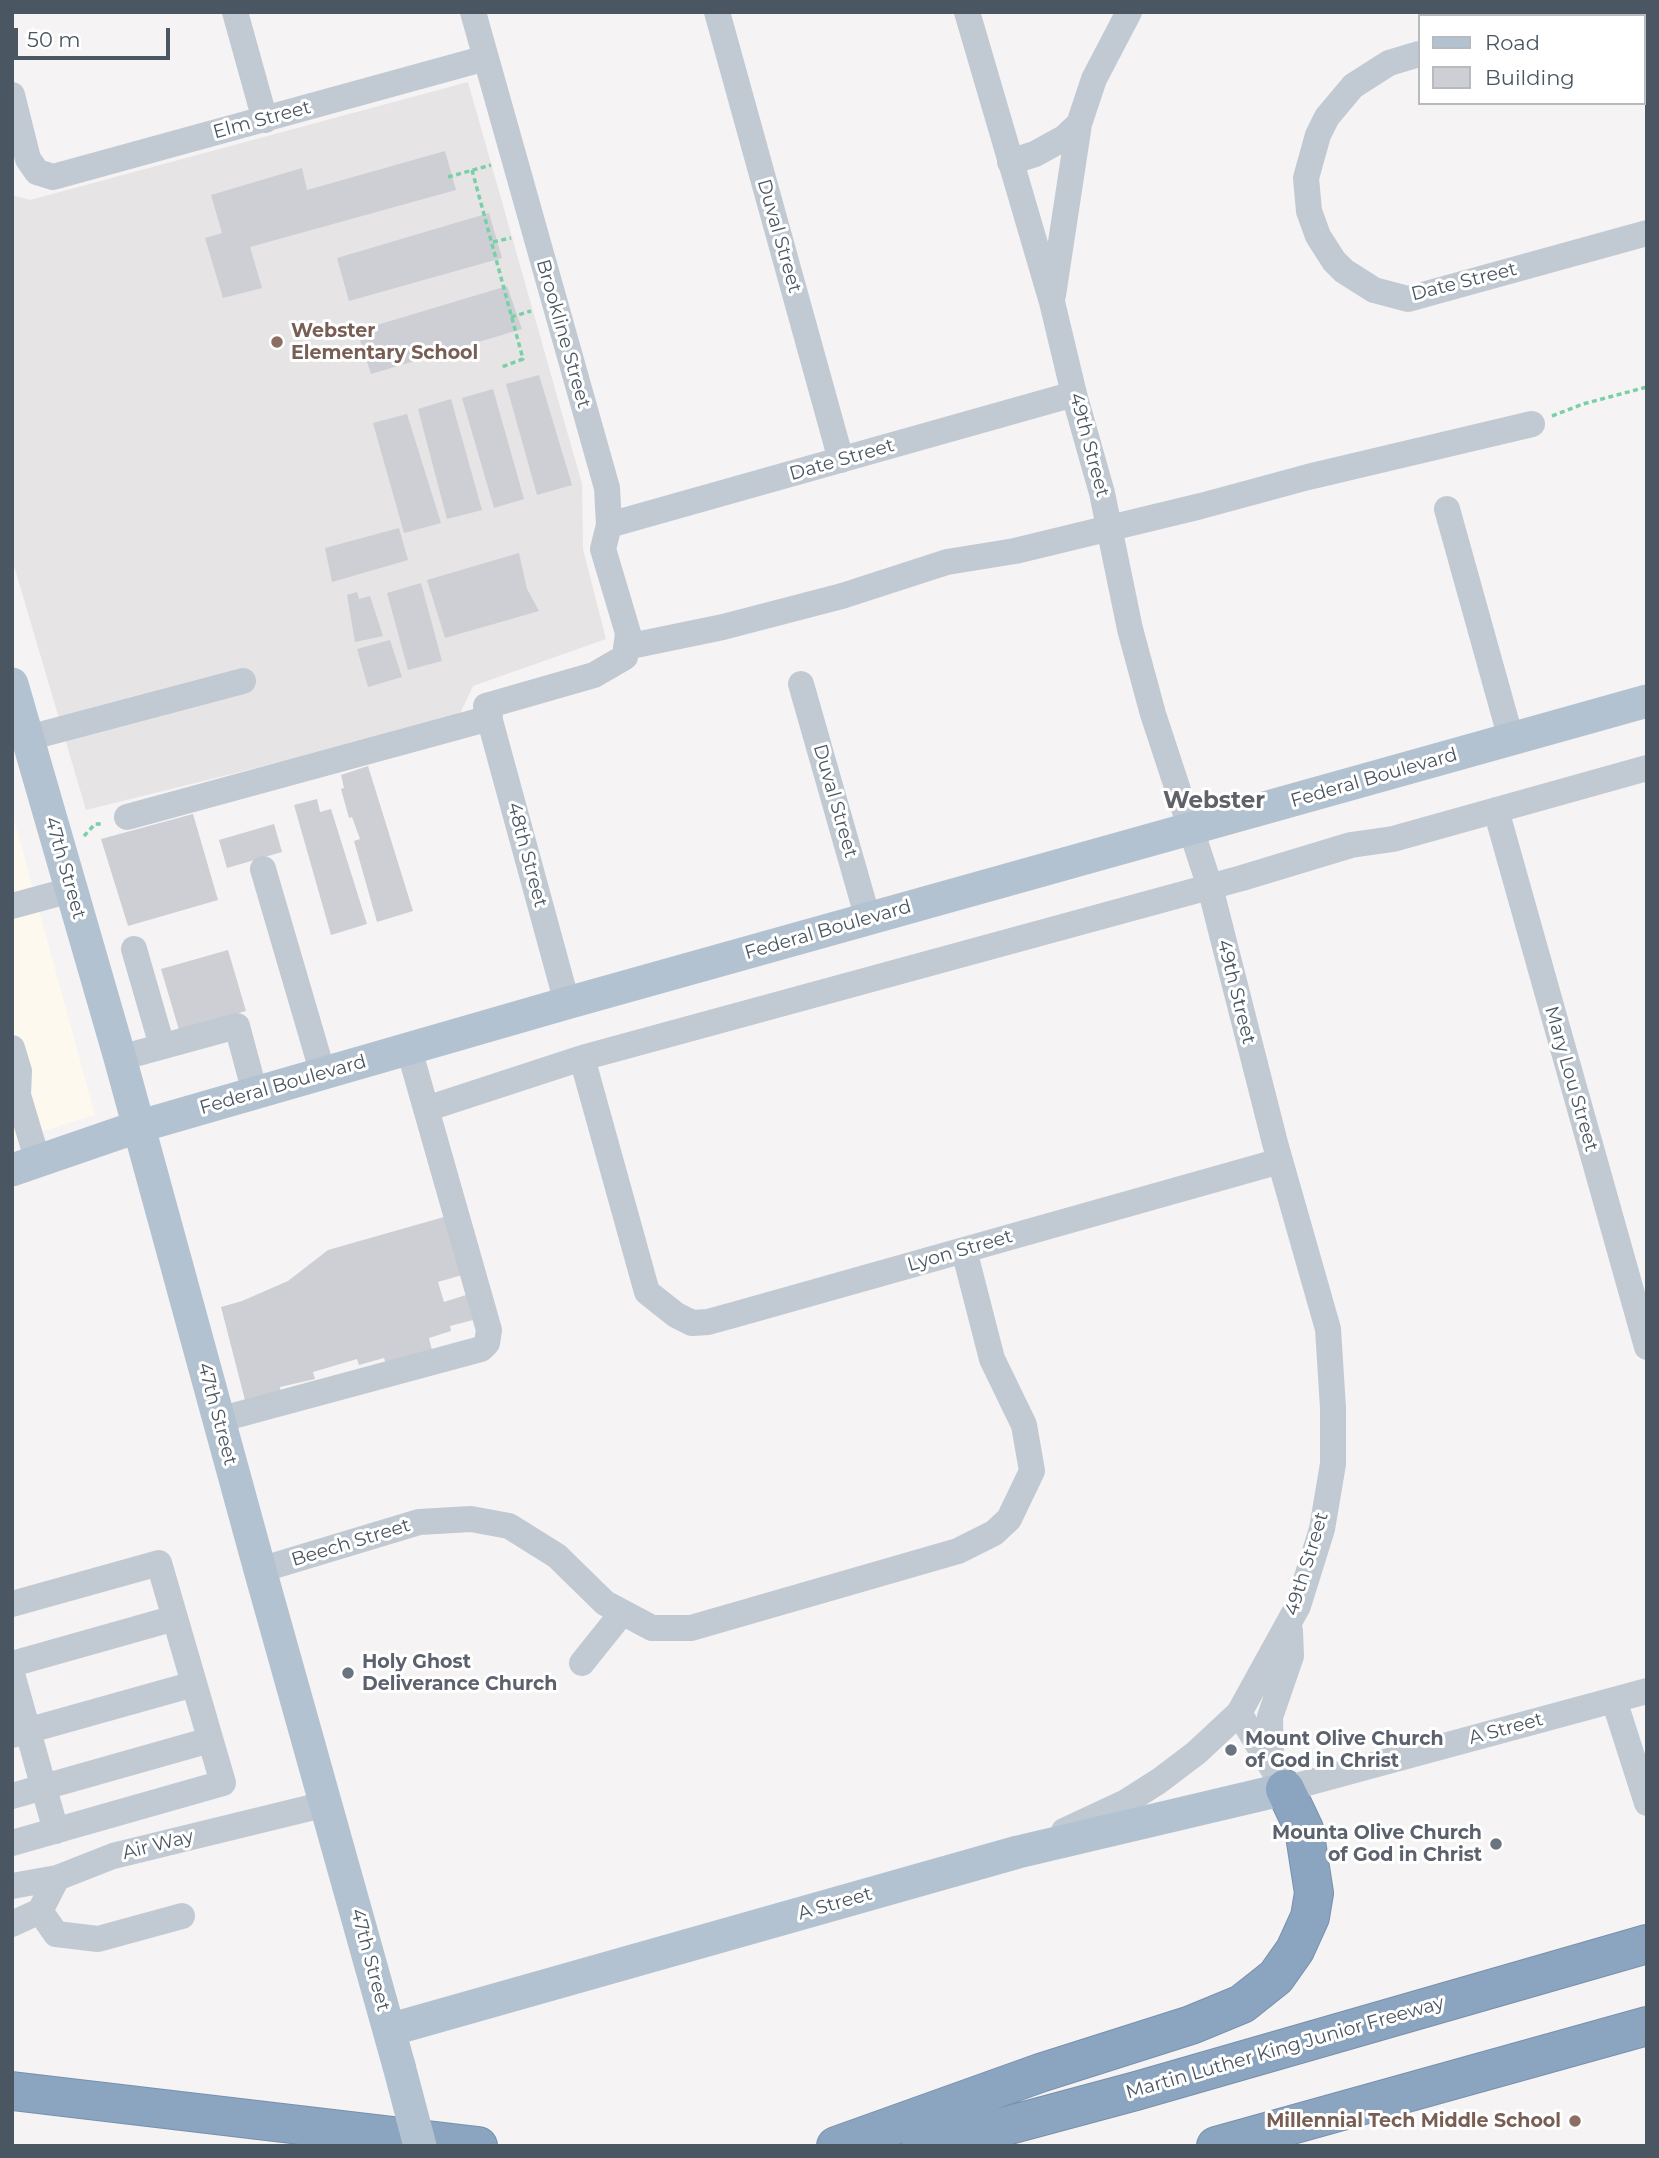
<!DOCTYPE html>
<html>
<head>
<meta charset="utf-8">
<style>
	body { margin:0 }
	#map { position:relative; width:1659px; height:2158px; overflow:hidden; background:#f5f3f3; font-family:Montserrat,sans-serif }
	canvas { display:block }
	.frame { position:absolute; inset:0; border:14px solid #4a5661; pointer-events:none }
	.legend { position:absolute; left:1418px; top:14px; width:228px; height:91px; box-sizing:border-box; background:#fff; border:2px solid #b7bbc0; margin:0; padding:9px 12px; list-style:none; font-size:21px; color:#4a5661 }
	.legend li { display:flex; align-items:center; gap:14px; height:35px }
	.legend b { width:35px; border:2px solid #b7bbc0 }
	.scale { position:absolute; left:14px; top:28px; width:156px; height:32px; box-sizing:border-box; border:4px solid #4a5661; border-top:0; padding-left:9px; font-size:21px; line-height:24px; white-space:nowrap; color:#4a5661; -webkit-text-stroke:5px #fff; paint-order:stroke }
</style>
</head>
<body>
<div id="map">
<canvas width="1659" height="2158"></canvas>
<div class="frame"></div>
<ul class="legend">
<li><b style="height:9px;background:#b3c2d1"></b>Road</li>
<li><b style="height:19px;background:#cdcfd5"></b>Building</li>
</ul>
<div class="scale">50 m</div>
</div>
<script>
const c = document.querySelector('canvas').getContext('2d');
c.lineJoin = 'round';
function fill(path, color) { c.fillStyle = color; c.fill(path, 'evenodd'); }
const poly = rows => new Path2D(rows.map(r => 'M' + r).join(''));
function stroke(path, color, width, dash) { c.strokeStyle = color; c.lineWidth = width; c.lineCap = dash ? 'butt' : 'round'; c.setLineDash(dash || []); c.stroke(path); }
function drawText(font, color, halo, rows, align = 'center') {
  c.font = font + ' Montserrat,sans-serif'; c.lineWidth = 6; c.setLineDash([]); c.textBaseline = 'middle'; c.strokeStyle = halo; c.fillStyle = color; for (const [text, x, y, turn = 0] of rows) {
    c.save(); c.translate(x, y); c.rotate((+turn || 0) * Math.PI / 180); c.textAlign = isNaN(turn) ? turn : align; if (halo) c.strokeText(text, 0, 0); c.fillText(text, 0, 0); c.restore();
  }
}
const commercial = poly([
	[12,812,95,1115,12,1141]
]);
const education = poly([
	[468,82,582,484,583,549,606,639,473,686,458,718,86,810,12,559,12,195,30,200]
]);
const building = poly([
	[445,151,456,190,250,247,262,288,223,298,205,238,222,233,211,195,302,168,307,190],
	[489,213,502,258,349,301,337,258],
	[507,286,522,329,371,374,357,331],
	[539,375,572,485,537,495,506,384],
	[493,389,524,499,494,508,462,398],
	[451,399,482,510,447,519,418,409],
	[407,414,441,523,404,533,373,423],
	[399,528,408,560,332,582,325,548],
	[519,553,527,589,539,611,445,638,427,580],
	[421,583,442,661,408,670,387,593],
	[357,592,359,599,370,596,383,636,355,642,347,595],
	[390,640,402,677,368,687,357,649],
	[368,766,413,911,377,922,354,841,360,839,352,817,349,818,341,789,344,788,341,775],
	[317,799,320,812,331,809,367,924,331,935,294,805],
	[193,814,218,900,128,926,101,839],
	[274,824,282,852,227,868,219,840],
	[228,950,246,1011,179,1030,161,969],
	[444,1217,462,1275,438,1282,444,1302,466,1295,473,1320,450,1326,451,1331,429,1338,433,1354,387,1368,384,1358,359,1365,357,1359,313,1372,315,1379,280,1387,281,1393,246,1404,221,1307,242,1301,288,1281,328,1250]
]);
const path = poly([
	[472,170,523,359,502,367],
	[448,177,491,165],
	[493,242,511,238],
	[511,317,531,311],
	[1552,416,1583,404,1647,387],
	[84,836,95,824,104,824]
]);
const minor = poly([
	[235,12,265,120],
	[473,12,607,488,609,525,603,549,628,633,625,657,594,675,486,706,567,1003],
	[717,12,841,460],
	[967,12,1052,302,1074,394,1102,493,1130,629,1153,714,1210,887,1275,1143,1328,1329,1333,1408,1333,1464,1322,1529,1298,1606,1239,1713,1196,1753,1159,1781,1126,1802,1064,1831],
	[1554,16,1567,12],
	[1419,54,1389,63,1353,86,1327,117,1318,135,1306,178,1309,211,1318,236,1334,261,1344,271,1374,290,1408,299,1647,233],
	[12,95,28,159,37,172,53,177,486,58],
	[1010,162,1035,154,1064,138,1079,124,1094,79,1129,12],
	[1053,295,1079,124],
	[1447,509,1511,739],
	[609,525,1074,394],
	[626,647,723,627,842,596,947,562,1015,551,1201,506,1308,477,1532,424],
	[801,684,868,919],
	[28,738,243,681],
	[1496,810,1647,1347],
	[127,817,490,718],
	[263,869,323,1074],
	[12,906,71,890],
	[134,949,162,1046],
	[12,1048,19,1071,18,1095,38,1162],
	[120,1058,237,1026,255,1093],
	[582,1058,647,1292,676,1315,692,1323,708,1322,737,1314,1280,1161],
	[426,1109,582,1058,1242,878,1351,845,1393,839,1647,768],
	[218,1420,481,1349,487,1343,489,1330,409,1049],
	[260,1570,419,1522,471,1519,509,1526,557,1556,605,1603,652,1628,691,1628,958,1551,994,1533,1009,1519,1032,1471,1024,1425,992,1359,964,1250],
	[12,1604,159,1563,223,1783,12,1843],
	[582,1663,622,1613],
	[12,1664,175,1618],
	[12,1674,56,1831],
	[1614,1700,1647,1803],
	[1239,1713,1285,1789,1647,1691],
	[12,1735,194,1684],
	[1271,1764,1270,1717,1291,1656,1290,1631],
	[12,1796,210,1740],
	[12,1886,57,1878],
	[40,1911,56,1934,98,1939,182,1916],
	[12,1924,40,1911,57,1878,113,1856,326,1804]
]);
const major = poly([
	[12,684,120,1058,260,1570,399,2066],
	[12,1170,137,1127,567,1003,1647,701],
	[389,2030,1018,1852,1285,1789]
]);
const highway = poly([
	[12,2091,478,2146],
	[836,2146,1040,2073,1191,2025,1242,2004,1276,1977,1295,1950,1310,1917,1314,1893,1304,1829,1285,1789],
	[921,2146,946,2142,1136,2091,1647,1944],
	[1216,2146,1647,2026]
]);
const majorBridge = poly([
	[399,2066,420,2146]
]);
const markers = [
	[277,342,7,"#8d6e63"],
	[348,1673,7,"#6b7280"],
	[1231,1750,7,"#6b7280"],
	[1496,1844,7,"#6b7280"],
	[1575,2121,7,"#8d6e63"]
];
const streetNames = [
	["Elm Street",262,120,-15],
	["Duval Street",779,236,74],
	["Date Street",1464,282,-14],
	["Brookline Street",563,334,74],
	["49th Street",1089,445,75],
	["Date Street",842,460,-16],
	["Federal Boulevard",1374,778,-16],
	["Duval Street",835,801,74],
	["48th Street",527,855,75],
	["47th Street",65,868,74],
	["Federal Boulevard",828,930,-16],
	["49th Street",1236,992,76],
	["Mary Lou Street",1571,1079,74],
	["Federal Boulevard",283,1085,-16],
	["Lyon Street",960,1251,-16],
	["47th Street",217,1414,75],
	["Beech Street",351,1543,-17],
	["49th Street",1307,1564,-73],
	["A Street",1506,1729,-15],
	["Air Way",158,1845,-14],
	["A Street",835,1904,-16],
	["47th Street",370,1960,75],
	["Martin Luther King Junior Freeway",1285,2048,-16]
];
const educationNames = [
	["Webster",291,331],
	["Elementary School",291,353],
	["Millennial Tech Middle School",1561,2121,"right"]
];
const worshipNames = [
	["Holy Ghost",362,1662],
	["Deliverance Church",362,1684],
	["Mount Olive Church",1245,1739],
	["of God in Christ",1245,1761],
	["Mounta Olive Church",1482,1833,"right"],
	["of God in Christ",1482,1855,"right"]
];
const quarterNames = [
	["Webster",1214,801]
];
fill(commercial, '#fdf9ef');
fill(education, '#e6e4e5');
fill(building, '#cdcfd5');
stroke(highway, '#7690ad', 40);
stroke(path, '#7ad0a6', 3.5, [5, 3.5]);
stroke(minor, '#c1cad2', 26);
stroke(major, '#b3c2d1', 33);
stroke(highway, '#8ba5c1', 38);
stroke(majorBridge, '#b3c2d1', 33);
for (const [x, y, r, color] of markers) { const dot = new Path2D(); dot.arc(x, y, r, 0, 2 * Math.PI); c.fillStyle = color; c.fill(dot); stroke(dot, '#fff', 2.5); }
drawText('19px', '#4a5661', '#fff', streetNames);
drawText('bold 19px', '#785e54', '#fff', educationNames, 'left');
drawText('bold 19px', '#5b616d', '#fff', worshipNames, 'left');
drawText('bold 23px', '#5f6368', '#fff', quarterNames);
</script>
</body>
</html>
